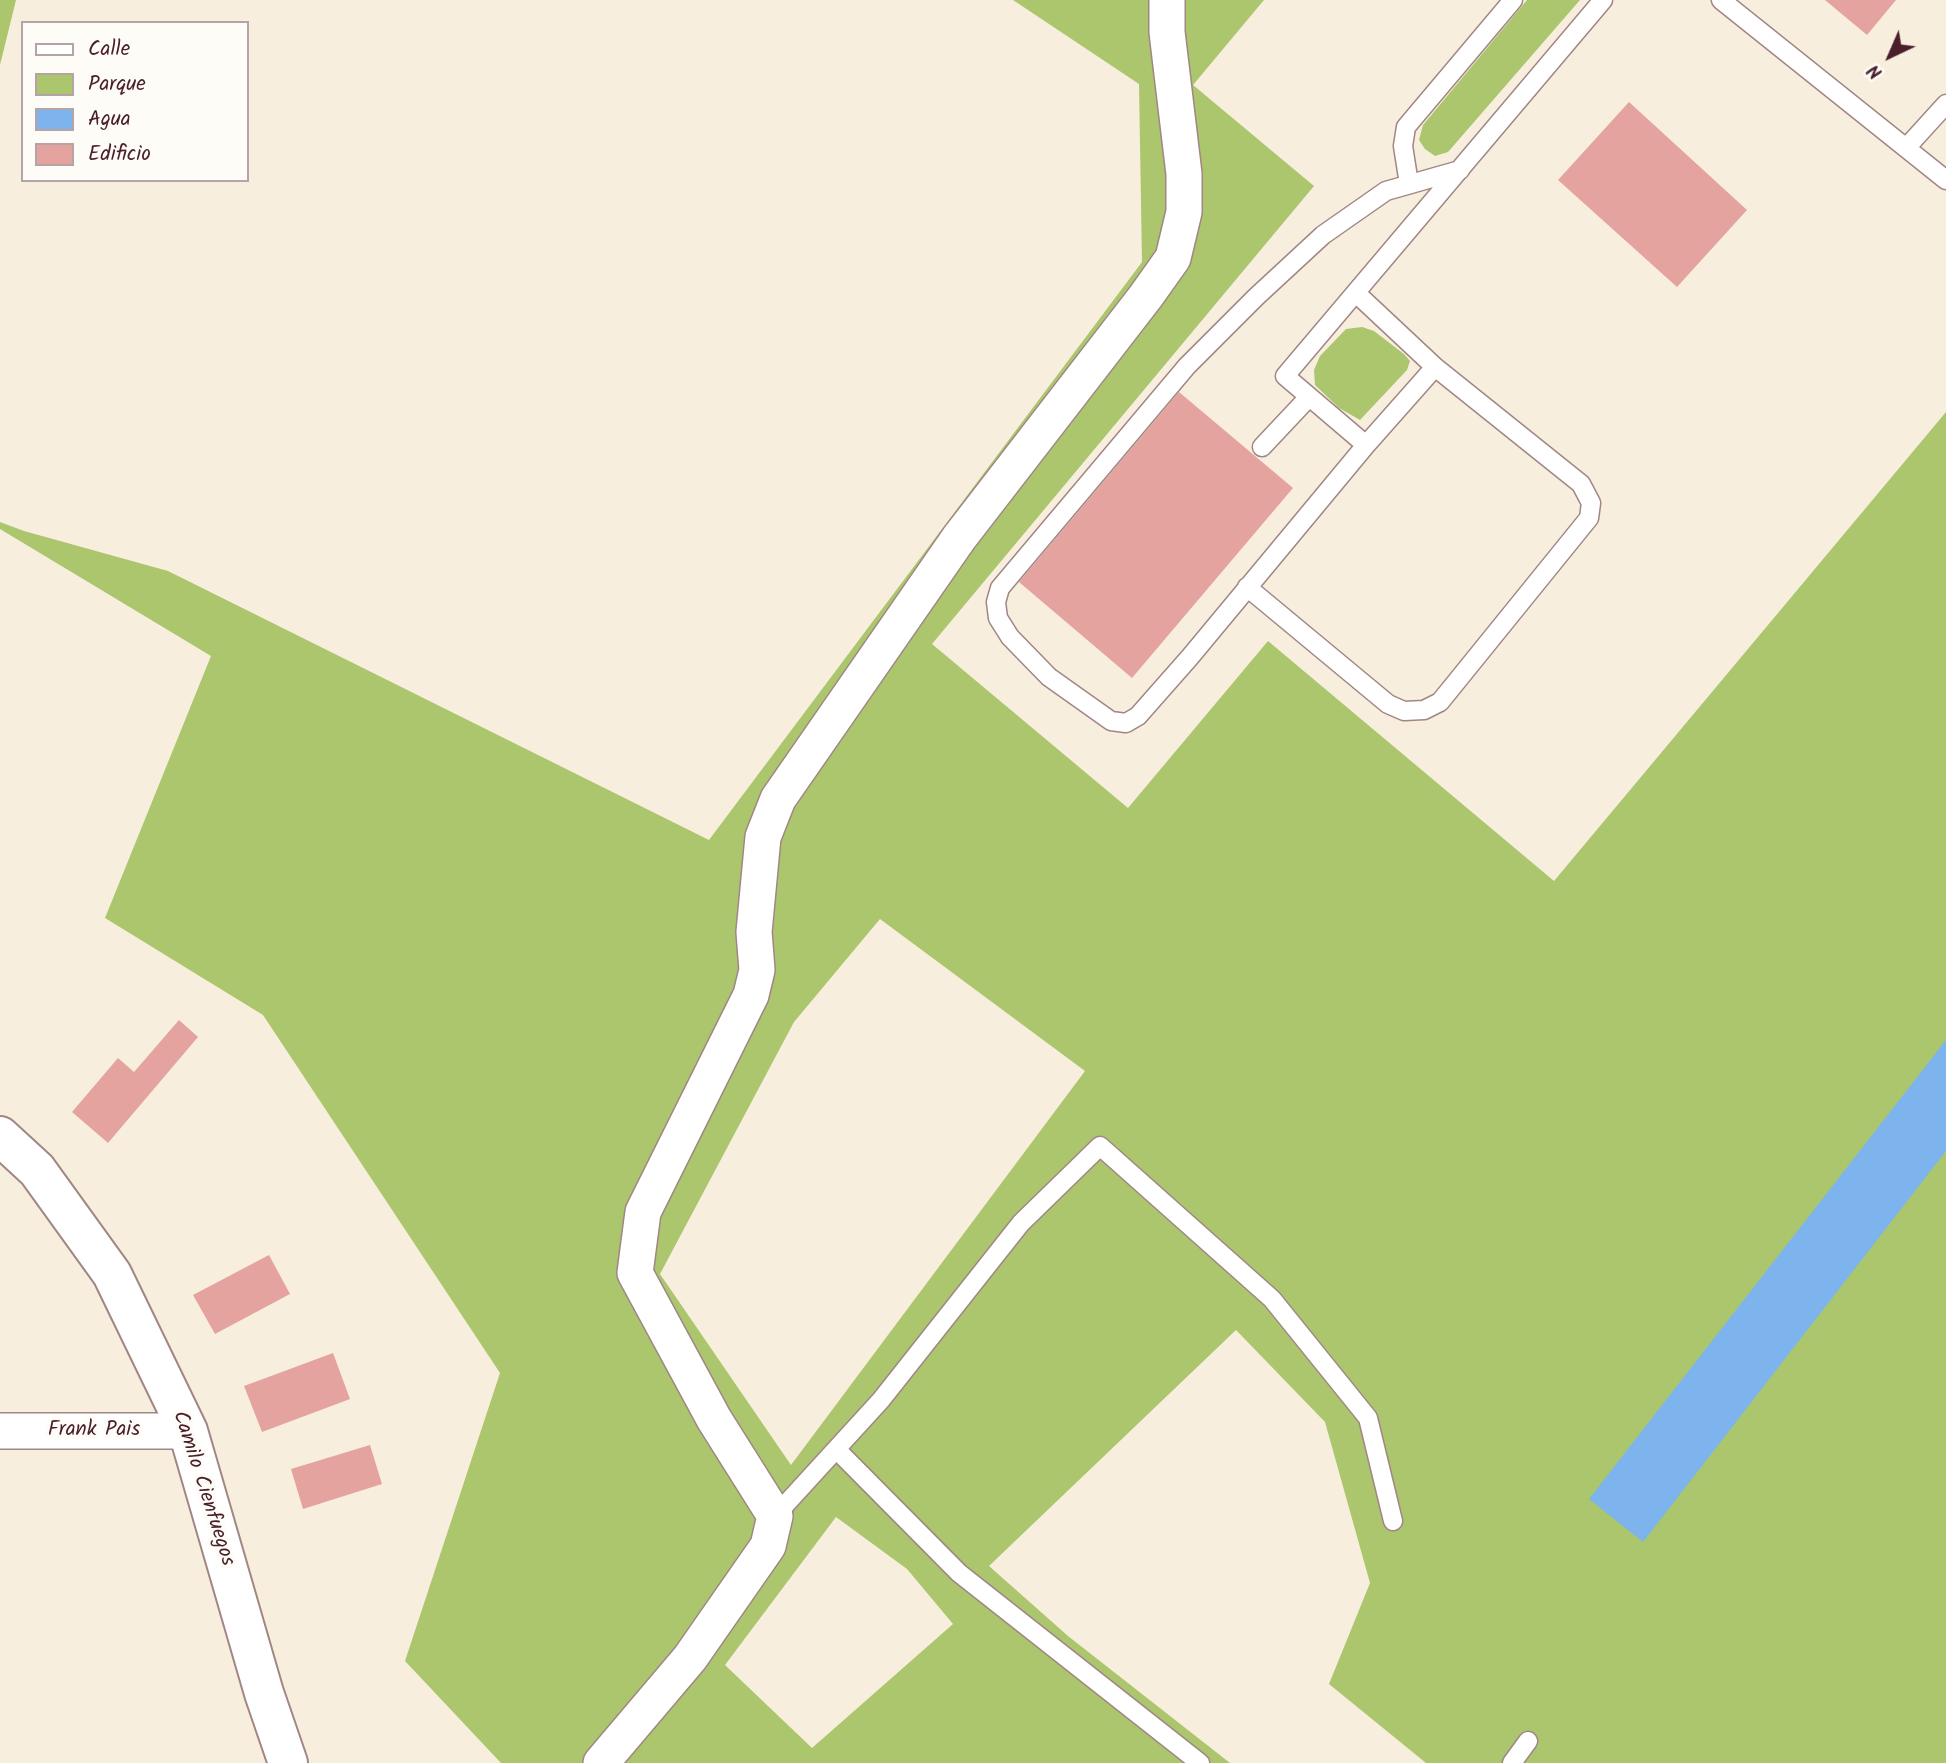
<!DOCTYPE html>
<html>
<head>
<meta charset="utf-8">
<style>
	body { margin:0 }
	#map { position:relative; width:1946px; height:1763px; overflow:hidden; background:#f8eede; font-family:Kalam,sans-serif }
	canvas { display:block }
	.legend { position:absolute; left:21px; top:21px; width:228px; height:161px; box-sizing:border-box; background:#fdfcf7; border:2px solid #b5a4a5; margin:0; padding:9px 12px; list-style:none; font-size:21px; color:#4a1f2b }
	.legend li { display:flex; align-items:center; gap:14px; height:35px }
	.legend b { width:35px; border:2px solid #b5a4a5 }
	.north { position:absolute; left:1855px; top:21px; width:70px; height:70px; -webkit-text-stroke:5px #fdfcf7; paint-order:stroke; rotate:224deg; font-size:19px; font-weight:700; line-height:28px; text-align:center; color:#4a1f2b }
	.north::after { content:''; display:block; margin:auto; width:24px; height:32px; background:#4a1f2b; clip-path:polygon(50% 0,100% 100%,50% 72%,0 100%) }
</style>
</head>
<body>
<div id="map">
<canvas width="1946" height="1763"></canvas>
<ul class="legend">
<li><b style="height:9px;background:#fff"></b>Calle</li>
<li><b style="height:19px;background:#abc66d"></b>Parque</li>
<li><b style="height:19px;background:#7db4ed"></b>Agua</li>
<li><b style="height:19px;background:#e4a39e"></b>Edificio</li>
</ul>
<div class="north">N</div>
</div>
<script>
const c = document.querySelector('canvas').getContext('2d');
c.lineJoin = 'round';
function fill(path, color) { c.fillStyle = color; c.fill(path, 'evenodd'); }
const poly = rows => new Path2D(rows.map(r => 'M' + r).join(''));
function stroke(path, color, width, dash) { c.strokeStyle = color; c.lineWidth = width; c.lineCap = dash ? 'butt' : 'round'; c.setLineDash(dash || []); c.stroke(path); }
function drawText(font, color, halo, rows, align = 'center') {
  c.font = font + ' Kalam,sans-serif'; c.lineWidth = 7; c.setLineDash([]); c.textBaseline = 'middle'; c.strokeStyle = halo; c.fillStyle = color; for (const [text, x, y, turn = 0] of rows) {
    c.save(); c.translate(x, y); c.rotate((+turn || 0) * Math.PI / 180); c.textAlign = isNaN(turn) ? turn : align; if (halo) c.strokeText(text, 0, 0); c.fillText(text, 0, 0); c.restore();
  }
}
const green = poly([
	[0,0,16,0,0,65],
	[1013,0,1264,0,1193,85,1314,186,932,644,1128,808,1268,641,1554,881,1946,412,1946,1763,1426,1763,1329,1684,1370,1583,1325,1422,1236,1330,989,1566,1068,1636,1230,1763,501,1763,405,1661,500,1373,263,1015,105,918,211,656,0,529,0,522,24,531,168,571,709,840,1142,262,1139,84],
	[880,919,1085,1071,791,1465,660,1274,794,1022],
	[836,1517,907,1569,953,1624,812,1748,725,1665],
	[1527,0,1580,0,1448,152,1435,156,1425,149,1419,140,1423,125],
	[1362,327,1374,331,1404,354,1410,361,1407,370,1360,420,1339,408,1315,385,1314,370,1320,356,1346,329]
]);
const water = poly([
	[1946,1040,1946,1151,1643,1542,1589,1499]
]);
const building = poly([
	[1825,0,1896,0,1867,35],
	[1629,102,1747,210,1677,287,1558,180],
	[1179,392,1293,488,1132,678,1019,582],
	[179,1020,198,1037,108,1143,72,1112,118,1058,134,1072],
	[269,1255,290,1294,215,1334,193,1295],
	[333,1353,350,1399,262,1432,244,1386],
	[370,1445,382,1484,303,1509,291,1469]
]);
const lane = poly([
	[1721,0,1946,180],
	[1906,148,1946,104],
	[1409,184,1403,146,1406,127,1513,0],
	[1356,293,1435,367,1366,445,1285,376,1603,0],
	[1366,445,1190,657,1138,716,1126,723,1111,721,1049,677,1010,637,998,618,996,602,1000,588,1187,366,1256,297,1323,235,1386,191,1460,170],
	[1262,447,1309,397],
	[1247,587,1388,704,1404,711,1424,710,1440,702,1589,518,1591,503,1581,484,1435,367],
	[837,1450,959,1573,1200,1763],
	[775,1516,881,1400,1021,1223,1100,1146,1272,1299,1368,1418,1393,1521],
	[1512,1763,1528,1741]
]);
const street = poly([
	[0,1431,188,1431],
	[601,1763,690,1658,768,1546,775,1516,714,1419,635,1273,643,1212,751,995,757,970,754,932,763,837,778,799,959,538,1146,296,1173,258,1184,212,1184,174,1167,32,1167,0]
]);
const secondary = poly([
	[0,1136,37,1170,112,1274,188,1431,264,1693,288,1763]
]);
const streetNames = [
	["Frank Pais",94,1431],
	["Camilo Cienfuegos",202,1489,72]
];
fill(green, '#abc66d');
fill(water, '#7db4ed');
fill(building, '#e4a39e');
stroke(lane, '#a18684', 21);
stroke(street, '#a18684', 38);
stroke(secondary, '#a18684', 42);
stroke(lane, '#fff', 18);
stroke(street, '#fff', 35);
stroke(secondary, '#fff', 38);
drawText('21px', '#4a1f2b', '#fdfcf7', streetNames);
</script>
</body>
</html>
